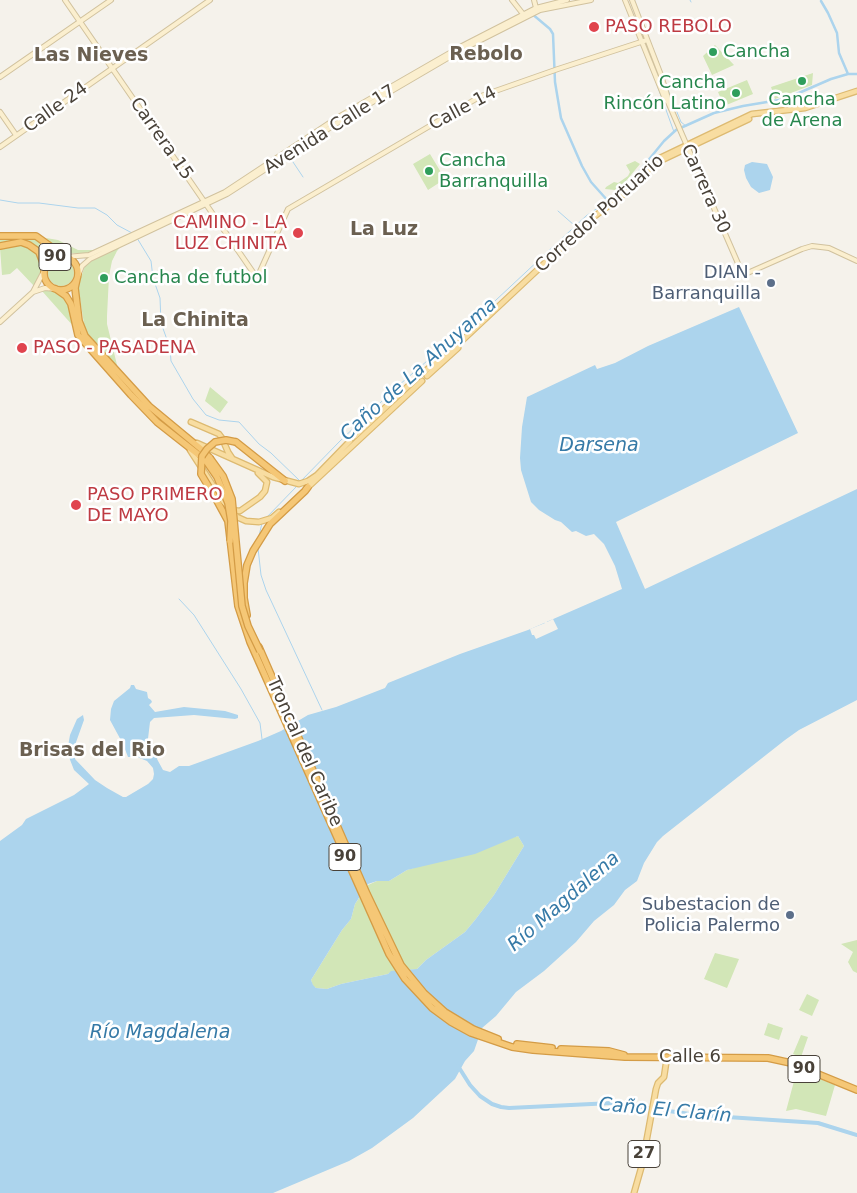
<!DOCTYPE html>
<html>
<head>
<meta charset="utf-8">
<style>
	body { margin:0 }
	canvas { display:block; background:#f5f2eb }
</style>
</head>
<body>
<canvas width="857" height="1193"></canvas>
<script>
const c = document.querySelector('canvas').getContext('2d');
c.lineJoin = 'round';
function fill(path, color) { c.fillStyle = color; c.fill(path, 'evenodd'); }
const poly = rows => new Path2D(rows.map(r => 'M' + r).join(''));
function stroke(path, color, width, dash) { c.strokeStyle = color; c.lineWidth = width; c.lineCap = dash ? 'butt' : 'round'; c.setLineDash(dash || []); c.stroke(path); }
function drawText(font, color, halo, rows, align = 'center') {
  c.font = font + ' "DejaVu Sans",sans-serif'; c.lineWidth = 5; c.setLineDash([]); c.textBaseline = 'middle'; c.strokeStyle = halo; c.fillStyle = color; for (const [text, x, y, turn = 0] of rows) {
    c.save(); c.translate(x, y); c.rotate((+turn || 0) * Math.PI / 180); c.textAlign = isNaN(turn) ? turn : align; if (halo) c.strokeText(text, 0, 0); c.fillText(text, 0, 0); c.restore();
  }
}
const green = poly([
	[715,45,734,65,712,75,703,56],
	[813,73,812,85,775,99,771,87],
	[747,80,753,94,724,106,718,92],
	[430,154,445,179,428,190,413,164],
	[635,161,640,164,621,187,615,190,605,189,606,187,614,182,618,183,628,176,630,172,626,165],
	[0,237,28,237,36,239,59,255,49,260,44,265,41,257,30,244,0,244],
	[46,238,58,240,78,250,94,250,85,254,69,253,58,249],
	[124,243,117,251,112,261,109,276,107,316,107,324,118,369,92,341,85,330,78,286,86,263],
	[19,244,26,245,35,252,43,269,34,286,17,268,10,274,2,275,0,248],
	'48 273a13 13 0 1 1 26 0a13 13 0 1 1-26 0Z',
	[50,290,57,292,67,300,74,327,42,291],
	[210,387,228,402,220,413,205,401],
	[518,836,524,846,494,895,475,920,465,932,426,960,417,969,391,972,388,974,341,984,327,989,316,988,313,986,311,980,342,930,351,919,355,904,368,885,377,881,389,881,407,870],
	[857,940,857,973,853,971,848,962,853,952,841,944],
	[715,953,739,959,727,988,704,979],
	[807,994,819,1000,812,1016,799,1010],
	[768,1023,783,1028,779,1040,764,1035],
	[801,1035,808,1037,801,1057,793,1054],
	[797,1070,835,1085,826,1116,796,1109,786,1111]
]);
const water = poly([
	[752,162,767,164,773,177,770,190,759,193,751,187,746,178,744,170,745,165],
	[739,307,798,433,616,522,645,589,857,489,857,700,799,730,785,740,663,836,657,842,644,863,637,881,625,890,614,905,594,921,576,942,544,971,516,992,496,1016,482,1028,474,1051,465,1061,455,1079,413,1118,372,1148,349,1161,273,1193,0,1193,0,841,22,825,26,819,74,795,89,784,74,770,67,752,70,735,77,719,83,715,84,720,75,745,75,759,95,780,107,788,123,797,126,797,148,784,153,779,154,774,153,768,147,761,137,757,128,757,123,744,110,720,111,709,114,701,130,688,131,685,134,685,136,689,147,692,148,698,151,700,152,702,149,705,155,712,184,707,225,711,238,715,238,718,235,719,194,715,154,718,150,722,147,747,153,754,159,755,157,759,163,770,170,772,179,766,189,766,258,741,281,731,308,715,336,707,385,688,388,683,393,681,460,654,528,630,622,589,615,566,604,544,594,534,586,536,576,531,572,532,561,522,555,520,539,510,531,502,521,470,520,458,522,427,527,397,595,365,597,369,615,363,648,346],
	[518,836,524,846,494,895,475,920,465,932,426,960,417,969,391,971,388,974,341,984,327,989,316,988,313,985,311,980,342,930,351,919,355,904,368,884,377,881,389,881,407,870,475,854]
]);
const pier = poly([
	[553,619,558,629,536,639,534,635,532,635,530,629,545,623,544,621,546,620,547,622]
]);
const stream = poly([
	[690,0,691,2],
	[664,80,681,122,686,126],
	[656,82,674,132],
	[289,156,303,177],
	[0,200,18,203,39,203,78,208,95,208,107,215,117,225,132,233],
	[558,211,574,225],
	[137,238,151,261,153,278,160,298,161,323,170,348,171,361,193,399,206,415,219,420,239,422,259,444,271,453,300,481],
	[300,482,340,441,399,385,434,355,451,342,586,216,608,201],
	[266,518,298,485],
	[259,536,262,523],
	[258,548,261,575,266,590,322,710],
	[179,599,194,615,241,689,260,723,262,739]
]);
const canal = poly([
	[821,1,828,13,837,33,839,53,848,74],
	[531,13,550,29,553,34,555,82,561,118,582,166,591,182,608,201,624,190,664,141,676,130,714,113,743,106,785,99,831,79,848,74,857,74]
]);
const river = poly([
	[458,1066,470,1085,480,1096,492,1104,501,1107,509,1108,612,1103,697,1115,818,1123,857,1135]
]);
const secondary = poly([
	[65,0,257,278],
	[512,0,523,14],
	[534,0,536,8],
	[625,0,665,99,668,102,743,275,802,249,812,246,829,248,857,261],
	[632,0,661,75,668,98,668,102],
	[0,77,111,0],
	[0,112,16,135],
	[0,147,210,0],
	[66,257,89,255,225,192,340,116,460,47,536,8,567,0],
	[78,276,82,266,90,259,227,194,342,120,465,48,540,10,591,0],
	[257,278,288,209,481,96,558,69,647,40],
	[33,292,45,288,55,289],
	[0,322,33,292,44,271]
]);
const primary = poly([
	[656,165,662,160,749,119],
	[427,376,458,348],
	[191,422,219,434,222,438,228,452,232,458],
	[355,436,420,375,452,350,595,216,632,188,651,166,660,158,752,114,805,108,857,91],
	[197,443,273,477,299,484,308,481,317,475,350,441],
	[190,450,223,501,237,517,246,521,259,522,272,518,279,512],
	[306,489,422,381],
	[231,510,240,511,260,497,265,491,267,482,258,473],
	[634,1193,642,1165,656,1089,658,1083,664,1077,667,1057]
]);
const highway = poly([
	[0,236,36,236,64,256],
	[0,246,21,242,29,245,39,252,45,268],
	'44 273a17 17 0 1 1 34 0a17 17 0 1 1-34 0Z',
	[77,279,75,288,79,321,85,336,149,406,201,449,210,458],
	[56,289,66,296,71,304,78,335,131,395,157,422,204,459],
	[236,442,285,481],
	[216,499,228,521,238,606,250,642,389,954,405,979,432,1008,451,1022,471,1033,512,1047,533,1050,625,1057,768,1058,791,1063,857,1090],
	[247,615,244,598,244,583,247,565,253,551,270,524,305,491,308,487],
	[259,647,367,894,401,965,424,993,445,1012,473,1029,498,1039],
	[517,1044,552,1048],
	[561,1049,609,1051,624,1055]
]);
const highwayBridge = poly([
	[210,458,223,476,232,499,242,606,248,626,260,651],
	[206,461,217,477,228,503,231,521,230,541],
	[216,499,201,474,202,456,207,449,215,442,226,440,236,442]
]);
const markers = [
	[594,27,6,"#e0444e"],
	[713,52,5,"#2e9e5b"],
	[802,81,5,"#2e9e5b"],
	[736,93,5,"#2e9e5b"],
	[429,171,5,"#2e9e5b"],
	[298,233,6,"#e0444e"],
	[104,278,5,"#2e9e5b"],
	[771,283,5,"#5c6f8a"],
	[22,348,6,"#e0444e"],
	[76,505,6,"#e0444e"],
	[790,915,5,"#5c6f8a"]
];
const shields = [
	[55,257,32],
	[345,857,32],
	[804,1069,32],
	[644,1154,32]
];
const shieldNames = [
	["90",55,257],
	["90",345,857],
	["90",804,1069],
	["27",644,1154]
];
const healthNames = [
	["PASO REBOLO",605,27],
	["CAMINO - LA",287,223,"right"],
	["LUZ CHINITA",287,244,"right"],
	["PASO - PASADENA",33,348],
	["PASO PRIMERO",87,495],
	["DE MAYO",87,516]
];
const leisureNames = [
	["Cancha",723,52],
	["Cancha",726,83,"right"],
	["Rincón Latino",726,104,"right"],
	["Cancha",802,100,"center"],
	["de Arena",802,121,"center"],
	["Cancha",439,161],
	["Barranquilla",439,182],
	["Cancha de futbol",114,278]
];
const streetNames = [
	["Calle 24",56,108,-35],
	["Calle 14",463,109,-28],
	["Avenida Calle 17",330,130,-32],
	["Carrera 15",161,139,55],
	["Carrera 30",705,189,66],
	["Corredor Portuario",600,214,-42],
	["Troncal del Caribe",304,752,66],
	["Calle 6",690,1057]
];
const serviceNames = [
	["DIAN -",761,273],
	["Barranquilla",761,294],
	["Subestacion de",780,905],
	["Policia Palermo",780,926]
];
const neighbourhoodNames = [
	["Rebolo",486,55],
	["Las Nieves",91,56],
	["La Luz",384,230],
	["La Chinita",195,321],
	["Brisas del Rio",92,751]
];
const waterNames = [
	["Caño de La Ahuyama",419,370,-42],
	["Darsena",599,446],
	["Río Magdalena",564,902,-41],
	["Río Magdalena",160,1033],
	["Caño El Clarín",665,1111,5]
];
fill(green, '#d2e6b7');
fill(water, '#acd4ed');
fill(pier, '#f5f2eb');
stroke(stream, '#acd4ed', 1);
stroke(canal, '#acd4ed', 2.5);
stroke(river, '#acd4ed', 4);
stroke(secondary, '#d1c29e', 6);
stroke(primary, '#ddba71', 7);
stroke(highway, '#d49c46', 8);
stroke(secondary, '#fbefcf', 4);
stroke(primary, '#f8dda1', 4.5);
stroke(highway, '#f5c776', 5.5);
stroke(highwayBridge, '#d49c46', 8, []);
stroke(highwayBridge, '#f5c776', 5.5);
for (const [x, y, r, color] of markers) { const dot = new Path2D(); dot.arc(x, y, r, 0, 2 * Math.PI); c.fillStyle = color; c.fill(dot); stroke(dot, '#fff', 2); }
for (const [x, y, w] of shields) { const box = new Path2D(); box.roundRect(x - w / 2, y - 13.5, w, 27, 4); c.fillStyle = '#fff'; c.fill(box); stroke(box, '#494239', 1); }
drawText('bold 16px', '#494239', null, shieldNames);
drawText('18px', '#be3a42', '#fff', healthNames, 'left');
drawText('18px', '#27864d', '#fff', leisureNames, 'left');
drawText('18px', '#494239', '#fff', streetNames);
drawText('18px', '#4e5e75', '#fff', serviceNames, 'right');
drawText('bold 19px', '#6b6051', '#fff', neighbourhoodNames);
drawText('italic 19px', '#367aa7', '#fff', waterNames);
</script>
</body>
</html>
